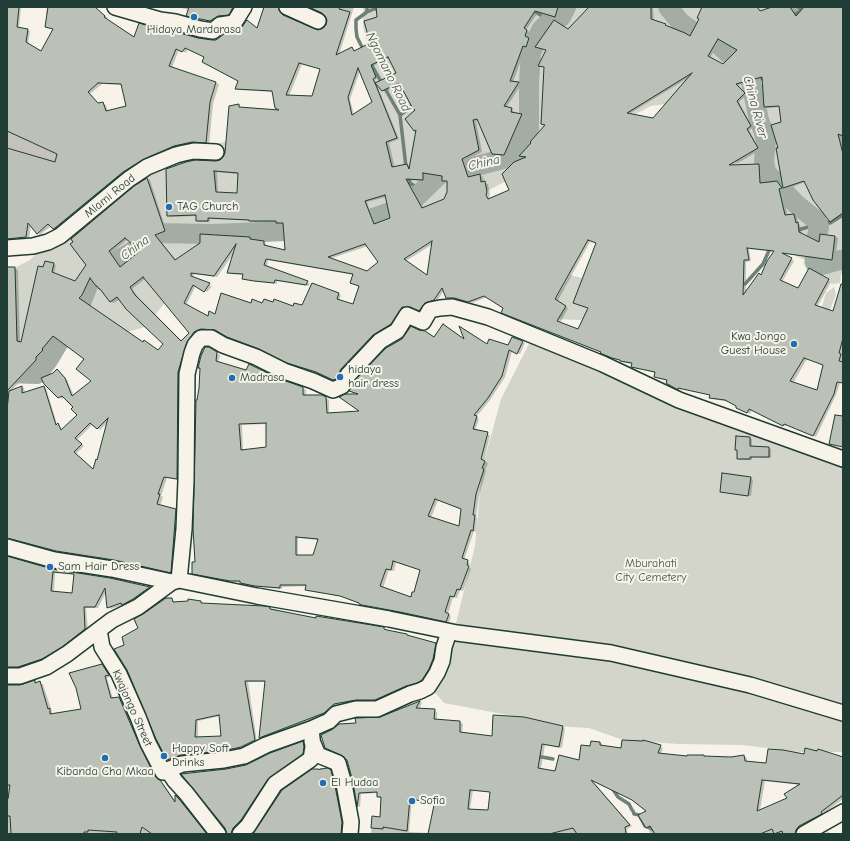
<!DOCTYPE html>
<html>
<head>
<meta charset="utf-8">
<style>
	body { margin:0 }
	#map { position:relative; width:850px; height:841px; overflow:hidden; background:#f7f3e8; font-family:"Comic Neue",sans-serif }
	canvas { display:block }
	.frame { position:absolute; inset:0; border:8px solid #1f3d34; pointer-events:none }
</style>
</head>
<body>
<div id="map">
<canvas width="850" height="841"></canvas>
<div class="frame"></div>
</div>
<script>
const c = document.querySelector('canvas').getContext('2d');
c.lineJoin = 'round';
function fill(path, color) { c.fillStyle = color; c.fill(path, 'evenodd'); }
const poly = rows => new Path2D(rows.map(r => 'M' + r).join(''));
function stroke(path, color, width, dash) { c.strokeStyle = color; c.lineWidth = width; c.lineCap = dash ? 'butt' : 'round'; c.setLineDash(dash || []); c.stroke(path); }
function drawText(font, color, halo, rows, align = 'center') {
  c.font = font + ' "Comic Neue",sans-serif'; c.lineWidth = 4; c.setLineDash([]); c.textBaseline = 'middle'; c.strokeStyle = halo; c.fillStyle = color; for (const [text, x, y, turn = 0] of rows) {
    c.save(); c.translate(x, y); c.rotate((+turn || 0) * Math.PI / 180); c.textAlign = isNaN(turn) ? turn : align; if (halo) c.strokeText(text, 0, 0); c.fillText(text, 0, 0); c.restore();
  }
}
const green = poly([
	[363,7,825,7,843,105,843,275,841,274,840,283,832,284,826,276,803,264,805,260,782,250,736,161,675,103,651,106,462,204,415,217,252,233,192,270,145,327,62,350,7,378,7,272,30,260,106,182,151,164,257,132,382,113,363,26],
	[570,275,590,280,585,305,590,315,580,320,556,319,556,299],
	[834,287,836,294,830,310,822,307,826,293],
	[533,336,843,461,843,752,799,752,742,745,678,744,623,740,589,728,554,726,529,719,444,703,434,691,456,623,475,546,482,469,501,399]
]);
const shadow = poly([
	[7,7,21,7,19,28,30,31,28,44,42,53,54,29,46,27,48,14,46,14,47,7,95,7,108,18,106,19,135,38,197,39,216,40,257,29,266,7,281,7,281,10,283,15,319,31,327,26,328,20,324,13,310,7,354,7,339,55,352,49,355,51,371,44,378,18,378,7,526,7,537,14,526,30,530,32,527,38,532,40,529,48,526,47,513,82,521,85,506,108,514,111,513,113,525,117,507,156,496,155,493,154,479,120,476,121,482,152,464,161,470,177,480,175,483,177,484,183,488,184,490,194,489,197,490,199,511,191,525,159,520,156,545,126,542,124,590,7,653,7,654,21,665,25,691,38,701,19,703,7,743,7,712,26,775,7,843,7,843,216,833,223,830,222,805,182,787,189,784,187,780,148,782,122,781,107,767,108,765,106,763,79,738,85,747,95,739,102,753,128,749,130,760,150,733,166,759,165,762,167,763,184,777,182,780,184,784,190,781,191,788,216,794,215,797,217,798,223,800,225,802,234,820,243,821,235,835,237,838,238,835,261,781,253,794,261,782,282,798,289,810,269,831,282,817,307,833,312,843,279,843,383,840,383,836,395,816,437,787,424,786,426,752,410,750,414,740,409,737,406,729,402,713,399,710,397,711,395,681,389,681,390,667,383,668,380,656,373,635,368,632,366,633,364,624,363,621,360,616,359,604,354,602,352,504,307,487,297,472,303,458,299,450,299,447,298,444,290,437,301,422,311,414,308,406,308,393,326,337,381,320,374,291,364,263,350,219,331,204,330,197,333,179,480,167,478,161,496,163,497,160,506,178,512,173,573,118,561,60,552,13,539,7,540,7,393,9,392,7,391,7,266,18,270,20,342,22,343,44,268,53,264,56,265,54,274,75,282,147,179,150,180,167,233,157,237,176,260,249,238,264,242,266,244,266,247,286,251,285,224,276,222,252,222,250,220,210,219,210,222,200,222,197,221,197,216,171,217,168,216,216,162,221,161,224,158,238,105,241,108,283,113,273,92,239,90,236,89,239,80,206,57,188,48,186,53,179,49,172,68,219,84,213,104,209,144,196,143,177,147,56,230,51,226,40,235,31,225,29,239,7,241],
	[721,39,739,49,724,65,710,58],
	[390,58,397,74,376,83,375,80,378,78,373,66],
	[302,64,321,69,313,98,289,96],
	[360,71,374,103,354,115,350,99],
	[688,78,653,119,629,114],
	[102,84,122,85,128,107,108,111,106,105,103,103,99,104,90,94],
	[377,85,385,92,401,85,417,110,415,130,417,131,411,167,407,165,395,168,389,143,399,139],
	[217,172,239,174,238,194,218,194],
	[425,174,443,176,443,181,448,182,448,192,445,200,424,209,408,180,425,181],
	[386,197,391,219,374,224,367,202],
	[128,239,141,251,121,267,111,253],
	[591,240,597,243,577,304,589,308,578,330,560,323,568,308,557,302],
	[433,244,428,277,406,261],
	[368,246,380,262,367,272,329,259],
	[749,249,775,252,762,276,746,293,746,262,751,261],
	[234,253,228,272,231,274,244,275,243,278,246,280,277,284,277,281,309,286,310,284,307,282,267,267,268,260,354,275,360,286,354,306,339,301,341,295,339,294,303,306,293,307,262,304,252,305,208,317,186,306,196,285,207,292,212,286,193,278,194,274,217,277],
	[146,278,190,334,182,341,138,297,132,289],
	[93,280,111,302,114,303,120,299,164,344,159,351,143,343,80,300,85,297],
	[56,337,85,359,92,381,74,396,67,380,60,372,57,371,54,374,59,397,62,399,65,397,75,407,79,415,62,430,60,426,57,424,46,388,44,387,25,393,24,388,22,387,10,392,39,362,39,358,45,352,45,351],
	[807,359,824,365,818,391,793,383],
	[108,422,98,461,94,470,76,454,84,446,77,440,93,424,100,430],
	[178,7,237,7,232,16,214,22,190,17,187,15,189,10],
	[537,7,561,7,558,18,539,12,536,11],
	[405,337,466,341,491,348,509,347,522,342,525,343,520,354,512,351,505,377,490,400,476,417,479,419,475,431,490,435,484,461,488,463,485,470,486,471,479,496,476,517,477,518,476,532,474,531,464,560,470,563,469,567,471,569,463,591,460,590,457,598,453,597,448,614,451,616,449,623,404,613,366,606,344,597,309,591,307,586,282,587,282,589,259,587,243,584,241,582,234,582,196,575,198,401,201,369,199,368,208,348,220,355,218,363,280,380,303,388,306,390,306,396,326,398,329,400,329,414,361,412,361,395,386,349],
	[267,424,267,448,243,451,242,425],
	[438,500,462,509,460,527,431,518],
	[298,538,319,540,314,556,298,556],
	[396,562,421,570,415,593,412,598,383,588,389,570,394,571],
	[750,438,752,439,752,448,769,448,771,449,771,458,752,457,752,460,740,460,738,458],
	[751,478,753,480,751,496,721,491],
	[7,557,51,570,110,579,152,589,136,600,126,606,124,605,111,609,108,607,106,592,98,608,86,608,88,631,45,660,22,668,7,669],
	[55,573,75,575,73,594,54,592],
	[171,599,174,601,175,603,201,602,203,604,270,608,317,619,383,628,386,631,438,645,436,660,424,681,378,701,359,701,337,705,327,715,263,739,260,738,266,682,248,682,257,742,244,748,226,752,184,756,171,761,168,760,157,739,126,645,139,629],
	[220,716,222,737,198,738,198,721],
	[102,665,105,666,111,676,107,678,113,699,119,698,122,699,142,749,158,779,163,783,176,802,176,796,178,798,207,834,7,834,7,686,20,686,35,682,43,684,53,715,82,709],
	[420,702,422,703,419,709,434,710,437,712,437,721,460,722,463,724,462,733,493,737,563,727,565,729,562,748,545,745,541,769,556,772,580,761,591,747,600,742,602,744,602,746,622,749,660,746,663,748,661,754,688,757,704,756,706,757,731,758,744,756,747,758,747,762,767,764,804,755,843,758,843,799,823,814,824,815,798,834,784,834,784,832,781,834,651,834,639,815,647,811,634,799,591,779,632,826,627,829,628,834,371,834,373,817,380,818,381,798,378,797,378,793,361,794,360,807,358,806,354,782,357,724,381,718],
	[765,781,801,785,789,798,760,810],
	[473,790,491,792,489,811,470,810],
	[412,798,435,805,429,833,409,832],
	[303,743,305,744,305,755,234,834,228,834,226,770,246,766],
	[330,771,333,772,338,788,344,825,344,834,254,834],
	[828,832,832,834,824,834]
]);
const stream = poly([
	[532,7,534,11,550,21],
	[367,12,374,9,379,9],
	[792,16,801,11,799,7],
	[364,51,357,37,356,29,356,20,367,12,367,7],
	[730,55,737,46],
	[370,62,400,115,406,167],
	[750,83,754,80,766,78],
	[400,115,415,104],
	[408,175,410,183,422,191],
	[816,220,830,223,843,215],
	[795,231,808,227,819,227],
	[740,286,745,284,763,264,771,246],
	[536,756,553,759],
	[612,788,618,797,629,804,632,810],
	[633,811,634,814,639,815,645,826,651,828,659,834]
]);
const river = poly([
	[668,7,681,23,695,33,717,43,746,70,750,78,759,120,763,130,766,141,764,161,766,172,796,204,816,220,819,227,814,249,815,263,819,266,840,260,843,260],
	[352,225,382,215,409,204,441,173,469,168,510,157,521,146,529,128,529,82,531,53,541,30,550,21,561,17,566,7],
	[7,373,37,374,48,360,72,320,81,303,90,280,107,266,137,249,154,233,213,234,311,230]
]);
const building = poly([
	[7,7,19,7,17,27,28,29,26,42,41,51,53,29,45,27,48,7,95,7,105,16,104,17,134,37,139,23,175,33,176,32,198,38,212,40,216,40,224,34,239,31,247,20,257,28,264,7,278,7,280,12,283,15,318,30,323,28,326,25,327,20,325,16,322,13,309,7,340,7,339,9,350,12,336,55,352,47,354,51,370,43,364,21,377,17,376,7,558,7,555,17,535,11,524,28,527,30,525,36,529,38,526,47,523,46,510,81,519,82,504,106,512,108,511,112,522,114,504,155,492,154,477,119,473,120,479,150,462,159,468,177,480,174,481,182,485,181,487,192,486,195,488,199,509,190,502,174,514,162,526,157,519,156,531,143,530,142,545,125,541,124,544,67,538,66,546,50,535,47,554,20,568,29,589,7,651,7,651,19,666,24,665,25,685,33,690,36,699,19,697,18,702,7,757,7,760,11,772,7,790,7,796,16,804,7,843,7,843,136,838,134,843,154,843,213,830,222,813,200,804,181,783,188,776,148,778,148,771,125,781,122,779,106,764,107,762,77,736,84,745,93,737,101,751,126,747,129,758,148,729,165,759,164,760,183,777,181,782,188,779,189,785,215,794,214,796,223,798,222,799,232,819,242,820,234,835,236,832,260,782,253,792,258,780,280,798,288,809,268,829,279,815,305,833,311,841,284,843,284,843,338,839,353,841,354,839,361,843,362,843,383,837,382,834,394,813,436,784,424,783,426,749,409,747,413,736,408,736,406,725,400,709,398,710,395,678,388,678,390,666,383,667,380,654,377,655,372,631,367,632,363,620,361,620,360,612,358,600,353,601,352,501,313,503,308,484,296,468,302,454,298,446,298,442,288,434,300,425,303,419,311,410,307,402,307,391,324,373,335,341,369,336,379,333,380,316,372,287,363,259,349,227,337,215,330,201,329,194,332,187,342,178,372,177,479,164,477,158,494,160,494,157,504,176,509,171,573,114,560,56,551,7,538,7,410,9,391,22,386,22,393,44,386,56,425,58,423,61,430,77,415,71,409,73,407,62,396,58,398,44,384,41,378,53,373,57,369,65,378,72,396,91,381,76,369,84,359,53,336,42,349,43,350,36,357,36,360,7,391,7,267,15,267,17,341,21,342,38,266,43,267,45,261,54,263,52,272,75,281,86,265,70,244,73,242,71,239,134,186,147,178,165,231,155,235,175,260,200,243,200,234,250,237,250,239,264,241,264,245,285,250,283,223,276,223,276,221,249,221,249,220,208,218,208,221,196,221,196,215,167,216,166,169,186,162,195,160,216,161,220,160,223,157,225,153,229,106,239,104,239,107,279,110,275,108,272,91,235,89,238,81,202,62,204,57,185,48,182,52,176,49,169,66,216,82,210,102,206,143,192,142,174,146,144,159,123,172,55,228,53,229,48,224,37,234,28,223,26,237,7,239,7,148,55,162,57,154,7,131,7,7],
	[718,39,737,50,723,64,708,56,718,39],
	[388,57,396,73,375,83,373,79,376,77,371,65,388,57],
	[299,63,320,69,312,96,286,95,299,63],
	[358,68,372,102,352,115,348,97,358,68],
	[692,73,653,118,627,113,692,73],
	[98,83,121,84,126,106,106,111,103,102,98,103,88,92,98,83],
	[375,83,382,91,399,83,412,107,415,110,405,119,414,131,416,130,409,169,407,164,392,167,386,142,397,138,375,83],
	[214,171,238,173,237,193,216,192,214,171],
	[423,173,442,176,442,181,447,181,447,192,444,199,422,208,406,179,423,180,423,173],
	[385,195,390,218,374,224,365,201,385,195],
	[125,238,140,251,120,267,109,251,125,238],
	[588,240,596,243,573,303,588,308,578,329,557,321,566,306,555,299,588,240],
	[432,241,427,275,404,259,432,241],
	[236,244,227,273,243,274,242,279,254,281,274,283,275,280,306,285,308,281,264,265,266,259,353,274,350,283,359,286,353,304,337,299,339,293,312,283,302,305,294,303,293,306,274,299,273,302,264,299,262,303,252,299,251,303,221,293,215,314,209,311,208,316,184,303,193,285,204,292,210,283,191,276,191,273,214,276,236,244],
	[365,244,378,262,367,271,328,257,365,244],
	[747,248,774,251,767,261,761,275,759,273,743,295,744,260,749,260,747,248],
	[143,277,189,333,181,341,135,295,130,287,143,277],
	[90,278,96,286,97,286,99,289,100,289,110,302,117,297,126,309,163,344,158,350,144,340,143,342,79,298,82,295,90,278],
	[804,358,823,365,817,390,790,381,804,358],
	[108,418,97,460,96,459,93,469,74,452,82,444,75,438,90,423,97,429,108,418],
	[189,7,233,7,229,15,218,16,210,21,186,16,189,7],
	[443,324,464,339,459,326,487,344,489,339,508,345,512,337,523,341,517,354,509,350,502,376,488,398,474,415,477,416,473,429,488,432,481,459,485,461,482,468,484,469,476,494,473,515,475,515,473,531,471,530,462,558,468,560,467,565,469,566,460,590,457,589,454,597,450,596,445,612,449,614,446,622,400,612,362,605,359,604,359,603,340,596,305,590,306,585,280,585,280,588,255,586,240,583,240,581,230,581,192,574,192,562,195,562,193,529,196,400,197,400,199,388,200,368,198,368,201,356,205,347,209,347,217,352,216,361,246,370,249,364,280,379,303,387,303,395,322,395,326,397,327,413,359,411,339,397,345,394,358,394,349,391,355,380,386,348,402,339,411,326,419,330,425,331,434,337,443,324],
	[266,423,266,447,241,450,239,424,266,423],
	[435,499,461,509,459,526,428,516,435,499],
	[296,537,318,539,313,555,296,555,296,537],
	[393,561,420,570,414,592,412,592,411,597,380,586,386,569,391,570,393,561],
	[835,415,843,416,843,447,829,444,835,415],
	[736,436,750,437,750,446,769,447,769,457,750,457,750,459,737,459,737,450,735,450,736,436],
	[722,473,751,477,748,496,720,492,722,473],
	[7,556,52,569,110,578,150,587,133,599,122,605,121,603,107,608,105,588,95,607,84,607,85,629,62,647,42,659,18,667,7,667,7,556],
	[53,572,74,574,72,593,51,591,53,572],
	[166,598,172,598,173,602,188,601,188,599,201,601,201,603,264,606,270,607,270,609,316,618,316,616,384,627,384,629,387,630,407,634,407,635,436,643,433,659,429,669,422,680,417,683,406,686,375,700,356,700,334,704,324,713,259,738,265,681,245,681,255,740,241,747,223,751,181,755,167,760,156,739,127,670,114,649,124,645,122,637,138,628,134,619,143,614,166,598],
	[219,715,221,736,195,737,196,720,219,715],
	[102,664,109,675,105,676,111,698,119,697,140,746,155,776,160,780,175,802,175,795,179,799,207,834,152,834,142,827,140,834,116,834,117,832,88,830,88,832,84,832,84,834,11,834,10,816,7,816,7,800,8,799,10,785,7,785,7,685,20,685,35,680,35,683,40,681,48,709,50,708,50,714,81,709,76,688,69,673,102,664],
	[420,701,416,708,435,709,434,719,460,721,460,732,492,736,493,715,524,717,563,726,559,747,542,744,538,768,555,771,559,755,579,760,581,745,590,746,591,741,600,742,600,745,621,748,622,740,643,741,643,740,661,745,658,753,687,756,687,755,704,755,704,756,731,757,744,755,745,761,766,763,768,749,783,750,804,754,805,748,817,751,818,749,843,757,843,795,821,812,822,814,799,826,796,830,795,834,783,834,782,831,774,834,772,829,760,834,655,834,650,826,646,828,638,815,646,811,632,800,591,780,630,825,625,827,626,834,577,834,573,828,549,834,428,834,434,805,410,798,407,831,383,827,383,829,371,828,372,816,380,817,381,797,377,797,377,792,359,793,357,807,353,782,347,760,341,755,325,748,321,735,333,729,339,724,356,723,355,718,357,718,380,717,420,701],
	[762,780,800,784,784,794,787,798,757,811,762,780],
	[470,790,490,792,488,810,468,809,470,790],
	[303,741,304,747,303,754,268,779,241,820,233,828,231,834,227,834,225,828,181,774,226,769,246,765,270,753,303,741],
	[328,768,331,770,335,786,342,822,341,834,253,834,282,790,312,769,319,769,320,770,320,769,328,768]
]);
const minor = poly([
	[115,7,160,20,175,22,200,29,213,31,220,25,234,23,244,7],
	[287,7,318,21],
	[7,248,33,246,48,242,60,236,129,179,147,167,176,155,184,153,194,151,216,152],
	[7,547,54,560,112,569,172,582,179,580,257,596,389,619,457,633,611,653,750,685,843,713],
	[179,580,184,529,186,480,187,374,192,353,195,345,201,338,211,338,223,345,256,357,284,371,313,381,333,390,342,386,348,375,380,341,397,331,407,315,423,322,430,310,440,308,452,307,488,317,603,364,679,400,843,459],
	[99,630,102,647,119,674,138,717,148,743,163,772,169,772,175,781,186,793,218,834],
	[7,676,20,676,46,667,67,654,112,620,138,607,172,582],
	[312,741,318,755,338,763,344,784,351,822,350,834],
	[163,772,182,764,224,760,244,756,266,745,311,729,329,721,336,714,356,709,377,709,410,694,420,691,428,687,437,673,442,661,444,647,449,632],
	[240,834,248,826,275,784,311,759,313,747,311,729],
	[804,834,843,812]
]);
const markers = [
	[194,17,4,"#1f6fb2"],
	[169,207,4,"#1f6fb2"],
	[794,344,4,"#1f6fb2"],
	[340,377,4,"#1f6fb2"],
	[232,378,4,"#1f6fb2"],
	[50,567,4,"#1f6fb2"],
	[164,756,4,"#1f6fb2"],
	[105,758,4,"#1f6fb2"],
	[323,783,4,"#1f6fb2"],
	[412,801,4,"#1f6fb2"]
];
const poiNames = [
	["Hidaya Mardarasa",194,30,"center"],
	["TAG Church",177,207],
	["Kwa Jongo",786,337,"right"],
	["Guest House",786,351,"right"],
	["hidaya",348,370],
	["hair dress",348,384],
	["Madrasa",240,378],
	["Sam Hair Dress",58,567],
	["Happy Soft",172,749],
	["Drinks",172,763],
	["Kibanda Cha Mkaa",105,772,"center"],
	["El Hudaa",331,783],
	["Sofia",420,801]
];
const streetNames = [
	["Mlami Road",110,196,-39],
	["Kwajongo Street",132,708,66]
];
const parkNames = [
	["Mburahati",651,564],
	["City Cemetery",651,578]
];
const waterNames = [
	["Ngomano Road",388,72,64],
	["China River",755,107,75],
	["China",484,163,-13],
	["China",135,248,-37]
];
fill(green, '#d3d5ca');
fill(shadow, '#0003');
stroke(stream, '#6f8077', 3.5);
stroke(river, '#a4ada3', 20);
fill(building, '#bbc1b6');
stroke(building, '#1f3d34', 1);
stroke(minor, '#1f3d34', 18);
stroke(minor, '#f7f3e8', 15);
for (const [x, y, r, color] of markers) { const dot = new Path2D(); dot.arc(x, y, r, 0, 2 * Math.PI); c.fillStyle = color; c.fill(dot); stroke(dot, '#f7f3e8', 1.5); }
drawText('12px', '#1f3d34', '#f7f3e8', poiNames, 'left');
drawText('12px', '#1f3d34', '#f7f3e8', streetNames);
drawText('12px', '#435b52', '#f7f3e8', parkNames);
drawText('italic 13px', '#405950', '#f7f3e8', waterNames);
</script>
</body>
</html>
